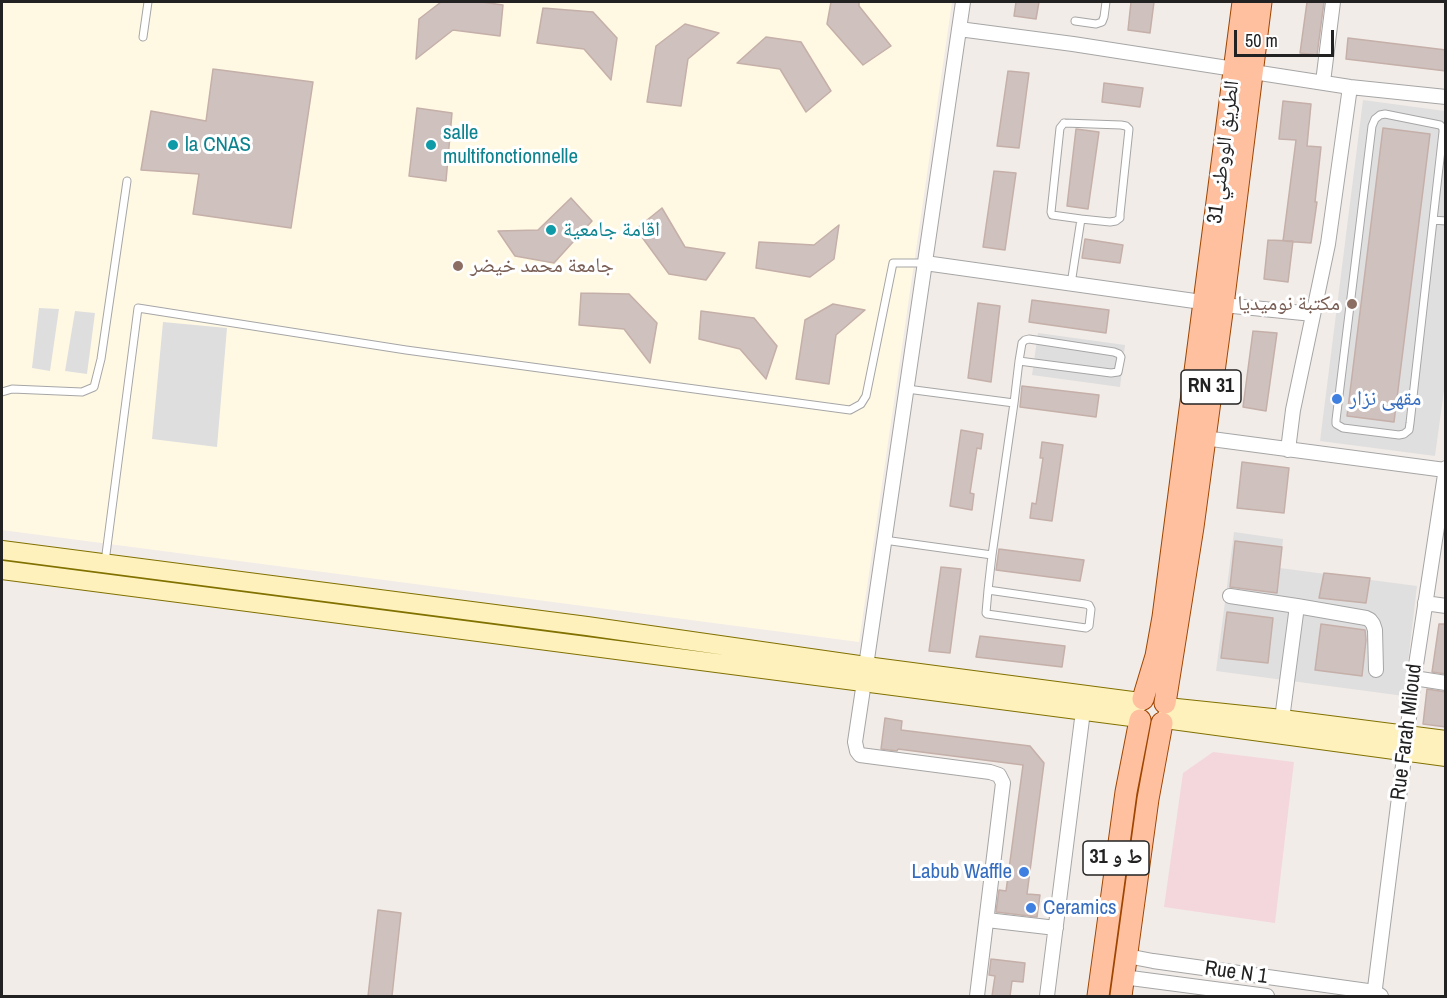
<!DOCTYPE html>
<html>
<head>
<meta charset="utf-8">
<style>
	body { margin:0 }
	#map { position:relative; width:1447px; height:998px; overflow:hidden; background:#f2ece8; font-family:"Archivo Narrow",sans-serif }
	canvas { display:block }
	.frame { position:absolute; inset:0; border:3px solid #222; pointer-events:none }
	.scale { position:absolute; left:1234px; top:30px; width:100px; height:27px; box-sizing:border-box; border:3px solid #222; border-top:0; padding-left:8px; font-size:18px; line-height:21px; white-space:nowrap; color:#222; -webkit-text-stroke:4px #fff; paint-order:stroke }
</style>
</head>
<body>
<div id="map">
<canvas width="1447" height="998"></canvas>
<div class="frame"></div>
<div class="scale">50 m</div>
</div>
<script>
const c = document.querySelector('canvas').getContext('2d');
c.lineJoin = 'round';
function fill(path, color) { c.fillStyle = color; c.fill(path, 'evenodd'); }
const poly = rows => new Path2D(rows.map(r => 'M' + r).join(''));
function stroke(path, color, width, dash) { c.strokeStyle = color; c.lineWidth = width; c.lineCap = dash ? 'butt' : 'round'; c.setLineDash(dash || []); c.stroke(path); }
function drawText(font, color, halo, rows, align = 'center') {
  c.font = font + ' "Archivo Narrow","Noto Naskh Arabic",sans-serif'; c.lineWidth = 6; c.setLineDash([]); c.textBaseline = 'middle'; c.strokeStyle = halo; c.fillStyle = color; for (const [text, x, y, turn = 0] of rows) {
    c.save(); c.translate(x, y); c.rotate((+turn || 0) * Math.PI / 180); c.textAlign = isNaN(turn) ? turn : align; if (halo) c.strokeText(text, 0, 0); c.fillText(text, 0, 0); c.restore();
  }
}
const residential = poly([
	[1363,100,1445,111,1446,376,1435,456,1320,441],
	[1234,532,1283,539,1280,568,1417,586,1404,696,1216,671]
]);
const commercial = poly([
	[1213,752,1294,762,1275,923,1164,907,1183,773]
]);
const education = poly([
	[2,2,952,2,859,642,2,530]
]);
const parking = poly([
	[39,308,59,309,50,371,32,368],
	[75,311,95,313,87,374,65,371],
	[163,322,227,328,217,447,152,439],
	[1038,333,1125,345,1120,387,1032,375]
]);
const building = poly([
	[441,2,482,2,503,5,500,36,453,30,416,59,419,19,441,2],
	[831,2,859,2,859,6,891,46,863,65,827,24,831,2],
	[1016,2,1039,2,1036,19,1014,16,1016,2],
	[1131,2,1154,2,1150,33,1128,30,1131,2],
	[1307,2,1324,2,1317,55,1300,53,1307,2],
	[543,8,593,12,617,38,611,80,584,49,537,43,543,8],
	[685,24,719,33,688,59,681,106,647,102,656,46,685,24],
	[766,37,801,42,831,91,806,112,780,69,737,63,766,37],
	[1348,38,1446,50,1446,71,1346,59,1348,38],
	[213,69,313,82,291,228,193,214,199,174,141,170,151,111,206,121,213,69],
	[1008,71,1029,73,1019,148,997,146,1008,71],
	[1104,83,1143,88,1140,107,1102,102,1104,83],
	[1283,101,1311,104,1307,146,1321,147,1315,202,1317,202,1311,243,1283,241,1296,140,1279,139,1283,101],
	[417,108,452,113,446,181,409,176,417,108],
	[1383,128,1430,134,1394,422,1347,416,1383,128],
	[1076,129,1099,132,1088,209,1067,206,1076,129],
	[994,171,1016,173,1005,250,983,247,994,171],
	[571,198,592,221,554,263,515,256,498,231,538,230,571,198],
	[662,208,685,247,725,253,706,280,669,274,636,229,662,208],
	[839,225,834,259,810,277,756,268,759,242,814,245,839,225],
	[1085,239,1123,245,1120,263,1082,258,1085,239],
	[1268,240,1293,241,1288,282,1264,279,1268,240],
	[581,293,629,294,657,323,650,363,624,329,579,325,581,293],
	[1032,300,1109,310,1106,333,1029,322,1032,300],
	[978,303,1000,306,991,382,968,378,978,303],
	[833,304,865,310,836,335,829,384,796,379,805,320,833,304],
	[701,311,754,318,777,346,766,379,740,349,699,339,701,311],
	[1253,331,1277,333,1266,411,1243,407,1253,331],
	[1022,386,1099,395,1096,417,1020,407,1022,386],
	[961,430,983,434,981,449,977,448,970,493,974,494,972,510,950,506,961,430],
	[1042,442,1063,445,1052,521,1030,518,1032,503,1036,504,1043,458,1040,458,1042,442],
	[1242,462,1289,468,1284,513,1237,508,1242,462],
	[1235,541,1282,547,1277,593,1230,587,1235,541],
	[999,549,1084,560,1080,581,996,570,999,549],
	[941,567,961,569,950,653,929,651,941,567],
	[1324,573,1370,578,1366,603,1319,598,1324,573],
	[1227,612,1273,618,1268,663,1221,658,1227,612],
	[1321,624,1365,630,1366,640,1362,676,1315,670,1321,624],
	[1439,624,1446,624,1446,674,1432,672,1439,624],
	[980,636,1065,646,1062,667,976,657,980,636],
	[1427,689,1446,692,1446,727,1423,724,1427,689],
	[885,718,902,721,901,730,1030,746,1044,763,1027,894,1040,895,1037,917,996,912,999,890,1006,891,1023,765,898,749,897,751,881,749,885,718],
	[378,910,401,913,392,996,368,996,378,910],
	[991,959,1025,963,1023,982,1012,981,1010,996,992,996,995,976,989,975,991,959]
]);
const service = poly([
	[1075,21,1096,24,1102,22,1104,17,1106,2],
	[143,37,148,2],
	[1385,114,1440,125,1443,128,1443,132,1410,423,1409,430,1404,434,1399,435,1343,428,1336,424,1336,420,1372,126,1375,119,1380,115,1385,114],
	[1064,123,1121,125,1126,126,1129,129,1120,214,1120,218,1116,221,1110,222,1081,219,1052,215,1051,212,1060,128,1064,123],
	[1433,220,1446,221],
	[1071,284,1081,219],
	[907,389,1014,403],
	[2,392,12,389,82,392,94,387,101,359,127,181],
	[884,540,992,555,988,590,986,613,987,614,1086,628,1089,626,1091,609,1089,605,1085,604,988,590],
	[992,555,1014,403,1019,361,1022,343,1025,340,1029,339,1114,352,1119,354,1121,357,1118,372,1111,373,1019,361],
	[105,562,138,308,406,350,850,410,861,404,866,396,893,263,925,263]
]);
const minor = poly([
	[959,29,1073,44,1350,87,1446,97],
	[1323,82,1333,2],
	[925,263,1223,305,1313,314],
	[1204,438,1445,470],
	[1288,450,1293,410,1328,244,1350,87],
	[1230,596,1297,606,1282,719],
	[1425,603,1446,606],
	[1297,606,1366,618,1370,620,1373,624,1375,630,1376,670],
	[866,666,963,2],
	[1414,678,1446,683],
	[864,682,855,742,857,751,860,755,990,772,999,775,1003,783,977,996],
	[987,920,1056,928],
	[1127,956,1153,961,1375,992,1381,996],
	[1123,977,1267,996],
	[1047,996,1083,711],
	[1374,996,1414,678,1446,468]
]);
const secondary = poly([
	[2,550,587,626,866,666,1140,702],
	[2,570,1139,718],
	[1167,707,1282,719,1446,740],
	[1165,719,1446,757]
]);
const primary = poly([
	[1143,699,1156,656,1163,617,1243,2],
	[1165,703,1193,527,1223,305,1261,2],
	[1098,996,1126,792,1140,720],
	[1121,996,1148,799,1162,723]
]);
const markers = [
	[173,145,6,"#0f9aa8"],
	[431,145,6,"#0f9aa8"],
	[551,230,6,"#0f9aa8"],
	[458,266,6,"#8d6e63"],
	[1352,304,6,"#8d6e63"],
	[1337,399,6,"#3f7fe0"],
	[1024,872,6,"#3f7fe0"],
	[1031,908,6,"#3f7fe0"]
];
const shields = [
	[1211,387,60],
	[1116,858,66]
];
const shieldNames = [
	["RN 31",1211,387],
	["ط و 31",1116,858]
];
const cultureNames = [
	["salle",443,133],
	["multifonctionnelle",443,157],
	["la CNAS",185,145],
	["اقامة جامعية",563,230]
];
const streetNames = [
	["الطريق الووطني 31",1224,152,-83],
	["Rue Farah Miloud",1407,732,-83],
	["Rue N 1",1236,973,8]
];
const educationNames = [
	["جامعة محمد خيضر",470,266],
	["مكتبة نوميديا",1340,304,"right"]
];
const shopNames = [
	["مقهى نزار",1349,399],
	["Labub Waffle",1012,872,"right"],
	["Ceramics",1043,908]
];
fill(residential, '#e0dfdf');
fill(commercial, '#f3d7dc');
fill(education, '#fff9e4');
fill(parking, '#dedede');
fill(building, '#cfc1be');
stroke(building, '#c5afa9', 1.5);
stroke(service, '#a6a6a6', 9);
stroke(minor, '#a6a6a6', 16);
stroke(secondary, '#817100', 20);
stroke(primary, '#9f4500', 23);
stroke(service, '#fff', 7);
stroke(minor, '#fff', 14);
stroke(secondary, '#fef1bb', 18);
stroke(primary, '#ffc0a0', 21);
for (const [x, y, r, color] of markers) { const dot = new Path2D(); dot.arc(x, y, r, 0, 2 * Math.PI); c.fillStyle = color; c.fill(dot); stroke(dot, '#fff', 2); }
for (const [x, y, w] of shields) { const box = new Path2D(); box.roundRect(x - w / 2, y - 17, w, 34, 4.5); c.fillStyle = '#fff'; c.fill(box); stroke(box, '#222', 1.5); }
drawText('bold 20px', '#222', null, shieldNames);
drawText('21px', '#0d838f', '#fff', cultureNames, 'left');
drawText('21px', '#222', '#fff', streetNames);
drawText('21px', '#785e54', '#fff', educationNames, 'left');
drawText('21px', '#366cbe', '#fff', shopNames, 'left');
</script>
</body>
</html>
